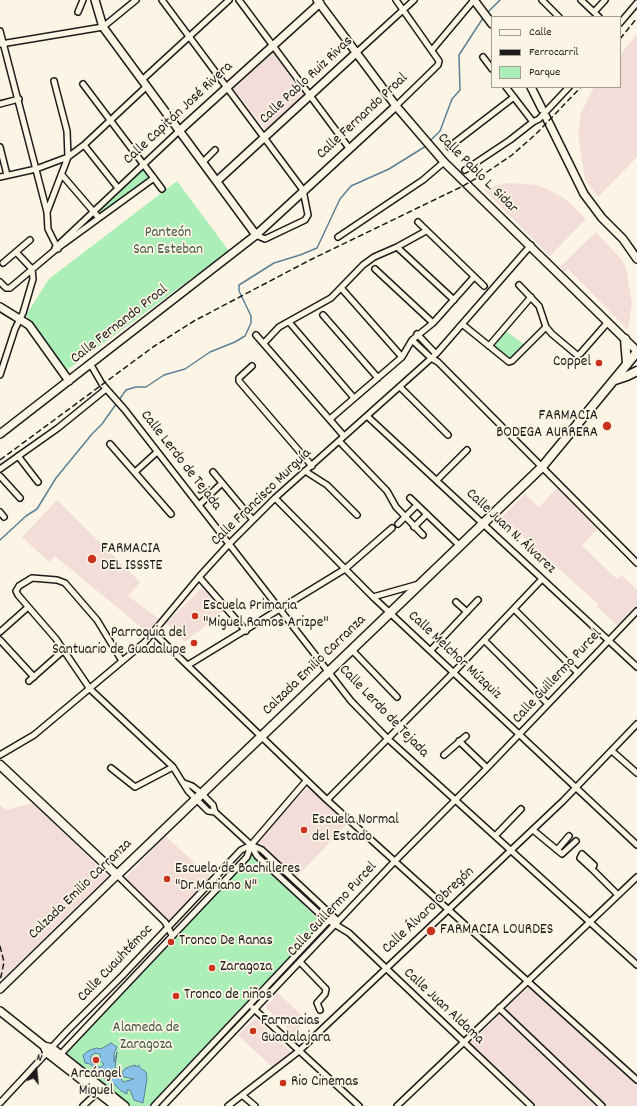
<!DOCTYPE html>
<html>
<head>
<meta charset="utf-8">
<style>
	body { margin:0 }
	#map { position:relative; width:637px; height:1106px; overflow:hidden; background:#fcf5e5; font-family:Dekko,sans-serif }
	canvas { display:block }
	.legend { position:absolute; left:491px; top:16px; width:130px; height:72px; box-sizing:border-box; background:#fcf5e5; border:1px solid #a29e95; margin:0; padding:5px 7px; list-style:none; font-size:12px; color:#1c1c1c }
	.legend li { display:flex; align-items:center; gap:8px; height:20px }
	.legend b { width:20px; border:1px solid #a29e95 }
	.north { position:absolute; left:16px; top:1050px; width:40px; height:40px; -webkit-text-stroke:3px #fcf5e5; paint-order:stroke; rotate:16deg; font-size:11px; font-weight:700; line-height:16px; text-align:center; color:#1c1c1c }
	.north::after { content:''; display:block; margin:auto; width:14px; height:18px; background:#1c1c1c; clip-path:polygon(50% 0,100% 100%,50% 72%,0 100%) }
</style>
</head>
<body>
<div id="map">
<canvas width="637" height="1106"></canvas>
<ul class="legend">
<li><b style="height:5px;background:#fcf5e5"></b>Calle</li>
<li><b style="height:5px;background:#1c1c1c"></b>Ferrocarril</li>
<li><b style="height:11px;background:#aceeb7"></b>Parque</li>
</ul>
<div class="north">N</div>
</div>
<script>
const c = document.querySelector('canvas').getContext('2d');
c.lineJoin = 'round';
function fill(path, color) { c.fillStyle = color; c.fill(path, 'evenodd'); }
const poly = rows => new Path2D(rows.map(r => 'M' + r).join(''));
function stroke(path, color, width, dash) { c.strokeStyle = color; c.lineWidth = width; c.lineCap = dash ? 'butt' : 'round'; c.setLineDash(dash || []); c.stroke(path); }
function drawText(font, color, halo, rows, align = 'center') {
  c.font = font + ' Dekko,sans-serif'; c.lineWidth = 3.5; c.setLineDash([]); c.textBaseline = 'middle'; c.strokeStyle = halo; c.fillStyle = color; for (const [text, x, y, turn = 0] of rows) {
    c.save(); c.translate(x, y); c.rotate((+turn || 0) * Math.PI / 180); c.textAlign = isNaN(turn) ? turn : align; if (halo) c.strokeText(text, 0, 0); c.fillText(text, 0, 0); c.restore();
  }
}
const built = poly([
	[637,34,637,157,598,197,585,179,578,134,581,113,594,87,620,87,620,55],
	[273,52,304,96,267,132,234,89],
	[507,183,538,185,549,190,564,198,586,219,550,256,483,189],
	[596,232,622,260,626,268,632,303,628,330,568,269,564,272,560,267],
	[557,488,597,529,582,546,617,579,622,575,637,590,637,608,619,627,597,607,599,605,502,517,525,494,539,507],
	[57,500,140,582,128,596,159,619,148,633,55,556,49,562,22,537],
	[204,586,225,610,185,642,166,623],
	[308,787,347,824,297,877,257,840],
	[33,803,108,876,0,981,0,805,6,810],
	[165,836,211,877,169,922,123,881],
	[529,987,637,1085,637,1106,607,1106,503,1010],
	[277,992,307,1020,293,1034,265,1007,274,998,272,996],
	[499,1015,597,1106,537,1106,470,1043],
	[255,1018,292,1053,272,1067,238,1035]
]);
const green = poly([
	[143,168,150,178,101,214,98,209],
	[177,181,229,251,67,370,26,315,49,279],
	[506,331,525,345,511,361,494,346],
	[251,854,322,923,149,1106,128,1106,64,1052]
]);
const water = poly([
	[111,1043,117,1047,114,1054,114,1062,117,1052,115,1066,123,1082,134,1079,124,1077,122,1072,126,1068,135,1065,136,1067,139,1065,139,1067,146,1072,147,1079,143,1103,134,1100,130,1090,127,1090,127,1094,121,1091,109,1079,105,1079,90,1064,85,1063,83,1055,88,1051,96,1048,101,1049,111,1043],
	[95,1053,100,1054,100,1061,104,1064,101,1067,97,1067,91,1062,91,1056,95,1053]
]);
const stream = poly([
	[487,13,500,0],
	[430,141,440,131,452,99,460,90,459,55,483,18],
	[0,540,26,516,37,509,56,478,92,434,102,424,126,390,136,387,146,387,164,375,185,369,210,352,235,342,245,336,251,323,251,316,239,291,239,285,274,263,300,255,317,248,340,199,351,186,389,169,426,146]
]);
const street = poly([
	[162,0,303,190,308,215,305,220,265,239,256,235],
	[239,0,349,148],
	[542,0,559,17],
	[581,0,599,17],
	[78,12,83,0],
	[594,12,605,0],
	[620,23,637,3],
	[0,31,47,212,48,229,58,249],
	[1,44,103,27,136,0],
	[432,50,474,0],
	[356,53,414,0],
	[483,57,492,69],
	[142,80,229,0],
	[83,84,162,189],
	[506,87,533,122],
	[0,104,19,99],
	[396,106,438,65,439,61,396,0],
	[84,145,118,188],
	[0,147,7,175],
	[449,147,514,97],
	[203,162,215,150],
	[465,170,510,140,533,122,539,119,569,87],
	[62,175,99,218],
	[0,177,36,169,68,157,84,145,147,86],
	[47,212,68,157,67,131,54,81],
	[418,222,484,286],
	[338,237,423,180,444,162],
	[397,247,454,300],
	[55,248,179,131],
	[3,263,30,240],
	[375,269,433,323],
	[0,282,6,288,10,288,55,250,154,178],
	[519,285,539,306,546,327,552,334,577,355,580,354,608,322],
	[342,289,402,357],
	[323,315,378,378],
	[289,322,354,398],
	[462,324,509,362,512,361,546,327],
	[417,334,436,354],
	[256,335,344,436],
	[412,340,431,358,438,362,637,563],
	[264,343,279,327,331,298,363,265,374,257,397,247,426,231],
	[489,346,531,297],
	[91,365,102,384,125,410,351,701,388,739,637,965],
	[252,366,239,378,239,381,312,466],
	[0,375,15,329,23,313,33,279,32,269,16,252],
	[400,387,448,435],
	[367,416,637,667],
	[330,419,402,357,412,340,433,323,474,277],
	[339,441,387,491,396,507,423,535],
	[110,444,171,514],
	[18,456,38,482],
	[0,469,58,428,106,389],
	[305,471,327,485,357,515],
	[135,472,157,452],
	[213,472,253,520],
	[0,476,20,498],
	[437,480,467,450],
	[275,498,373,597,637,845],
	[410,498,460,546],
	[199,505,222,483],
	[0,512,4,517],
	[398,524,417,505],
	[414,527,427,514],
	[199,577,246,631],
	[373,597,419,584],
	[456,602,467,612],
	[514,609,578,673],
	[0,632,27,608],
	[153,632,327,800,637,1080],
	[0,640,34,677],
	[484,640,548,704],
	[352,650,397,697],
	[431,650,478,600],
	[122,661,97,620,65,583,57,580,32,578,19,586,16,591,18,595,56,639,90,689,173,767,188,791,208,811,215,812,251,845,262,850,338,921],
	[188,665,345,569,392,528],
	[29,681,64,650],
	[459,741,487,768],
	[612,751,637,773],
	[0,755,34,735,145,642,199,577,229,544,275,498,436,354,531,245],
	[444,755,466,736],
	[111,768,135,787,173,767],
	[184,783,192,786,201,793,213,805,215,812],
	[327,800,454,672,542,579],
	[533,830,562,854,576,841],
	[495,836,521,809],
	[251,845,257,856,323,917,349,933,531,1106],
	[557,850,569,836],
	[592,869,594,865,582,854,580,858,592,869,618,895],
	[117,875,165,922,172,935],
	[300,962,326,989,325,994,317,1003,320,1010],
	[253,1008,359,1106],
	[499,1008,602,1106],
	[59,1056,247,857,251,845,306,781],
	[242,1095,255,1106],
	[0,1103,67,1031,122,976,241,850,251,845],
	[83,1106,98,1092],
	[154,1106,330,919],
	[163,1106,394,862,487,768,637,611],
	[228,1106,299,1051,563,801,637,724],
	[397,1106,637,877]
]);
const secondary = poly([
	[95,0,103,27,256,235],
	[317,0,396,106,444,162,637,351],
	[474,0,492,24],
	[531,87,542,109],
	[546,117,584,194,602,218,623,239,637,259],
	[179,131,320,3],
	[217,181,356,53],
	[0,307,29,325,69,381],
	[0,434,256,235,396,106],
	[0,989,117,875],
	[0,1011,44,1046,47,1053,115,1106],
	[44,1046,52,1048,125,1106]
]);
const primary = poly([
	[625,339,627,364],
	[615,380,627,376,637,371],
	[0,765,117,875,542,467,637,352]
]);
const rail = poly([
	[620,39,637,18],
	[0,460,153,347,194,321,310,260,463,186,487,172,512,155,536,134,581,87],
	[0,946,4,962,0,981]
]);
const markers = [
	[599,363,4,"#c8321e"],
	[607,426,5,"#c8321e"],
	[92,559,5,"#c8321e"],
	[195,616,4,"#c8321e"],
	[194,643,4,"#c8321e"],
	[304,830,4,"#c8321e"],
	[167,879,4,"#c8321e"],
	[431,931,5,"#c8321e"],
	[171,942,4,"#c8321e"],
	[212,968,4,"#c8321e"],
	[176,996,4,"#c8321e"],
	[253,1031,4,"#c8321e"],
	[96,1060,4,"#c8321e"],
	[283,1083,4,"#c8321e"]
];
const streetNames = [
	["Calle Pablo Ruiz Rivas",307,81,-43],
	["Calle Capitán José Rivera",179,114,-43],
	["Calle Fernando Proal",363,117,-43],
	["Calle Pablo L. Sidar",477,174,45],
	["Calle Fernando Proal",120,325,-38],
	["Calle Lerdo de Tejada",180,461,52],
	["Calle Francisco Murguía",262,498,-44],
	["Calle Juan N. Álvarez",510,532,43],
	["Calle Melchor Múzquiz",454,656,43],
	["Calzada Emilio Carranza",315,666,-44],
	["Calle Guillermo Purcel",558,677,-47],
	["Calle Lerdo de Tejada",383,712,46],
	["Calzada Emilio Carranza",81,890,-44],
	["Calle Guillermo Purcel",333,910,-47],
	["Calle Álvaro Obregón",429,911,-43],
	["Calle Cuauhtémoc",116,964,-46],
	["Calle Juan Aldama",443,1007,43]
];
const parkNames = [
	["Panteón",168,234],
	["San Esteban",168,251],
	["Alameda de",146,1029],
	["Zaragoza",146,1046]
];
const poiNames = [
	["Coppel",591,363,"right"],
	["FARMACIA",598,417,"right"],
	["BODEGA AURRERA",598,434,"right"],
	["FARMACIA",101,550],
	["DEL ISSSTE",101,567],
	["Escuela Primaria",203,607],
	["\"Miguel Ramos Arizpe\"",203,624],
	["Parroquia del",186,634,"right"],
	["Santuario de Guadalupe",186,651,"right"],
	["Escuela Normal",312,821],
	["del Estado",312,838],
	["Escuela de Bachilleres",175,870],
	["\"Dr.Mariano N\"",175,887],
	["FARMACIA LOURDES",440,931],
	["Tronco De Ranas",179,942],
	["Zaragoza",220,968],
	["Tronco de niños",184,996],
	["Farmacias",261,1022],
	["Guadalajara",261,1039],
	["Arcángel",96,1075,"center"],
	["Miguel",96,1092,"center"],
	["Rio Cinemas",291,1083]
];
fill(built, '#f2ddd8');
fill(green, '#aceeb7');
fill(water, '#89c2e8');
stroke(water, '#5d8096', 1);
stroke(stream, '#5d8096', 1.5);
stroke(street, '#1c1c1c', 8);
stroke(secondary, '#1c1c1c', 10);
stroke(primary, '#1c1c1c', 11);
stroke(street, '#fcf5e5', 5);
stroke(secondary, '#fcf5e5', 7);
stroke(primary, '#fcf5e5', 8);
stroke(rail, '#1c1c1c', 1.5, [6, 3]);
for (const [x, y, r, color] of markers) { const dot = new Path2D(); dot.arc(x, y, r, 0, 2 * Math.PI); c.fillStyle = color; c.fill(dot); stroke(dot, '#fcf5e5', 1.5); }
drawText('15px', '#1c1c1c', '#fcf5e5', streetNames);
drawText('15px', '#475b4a', '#fcf5e5', parkNames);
drawText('15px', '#1c1c1c', '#fcf5e5', poiNames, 'left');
</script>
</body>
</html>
